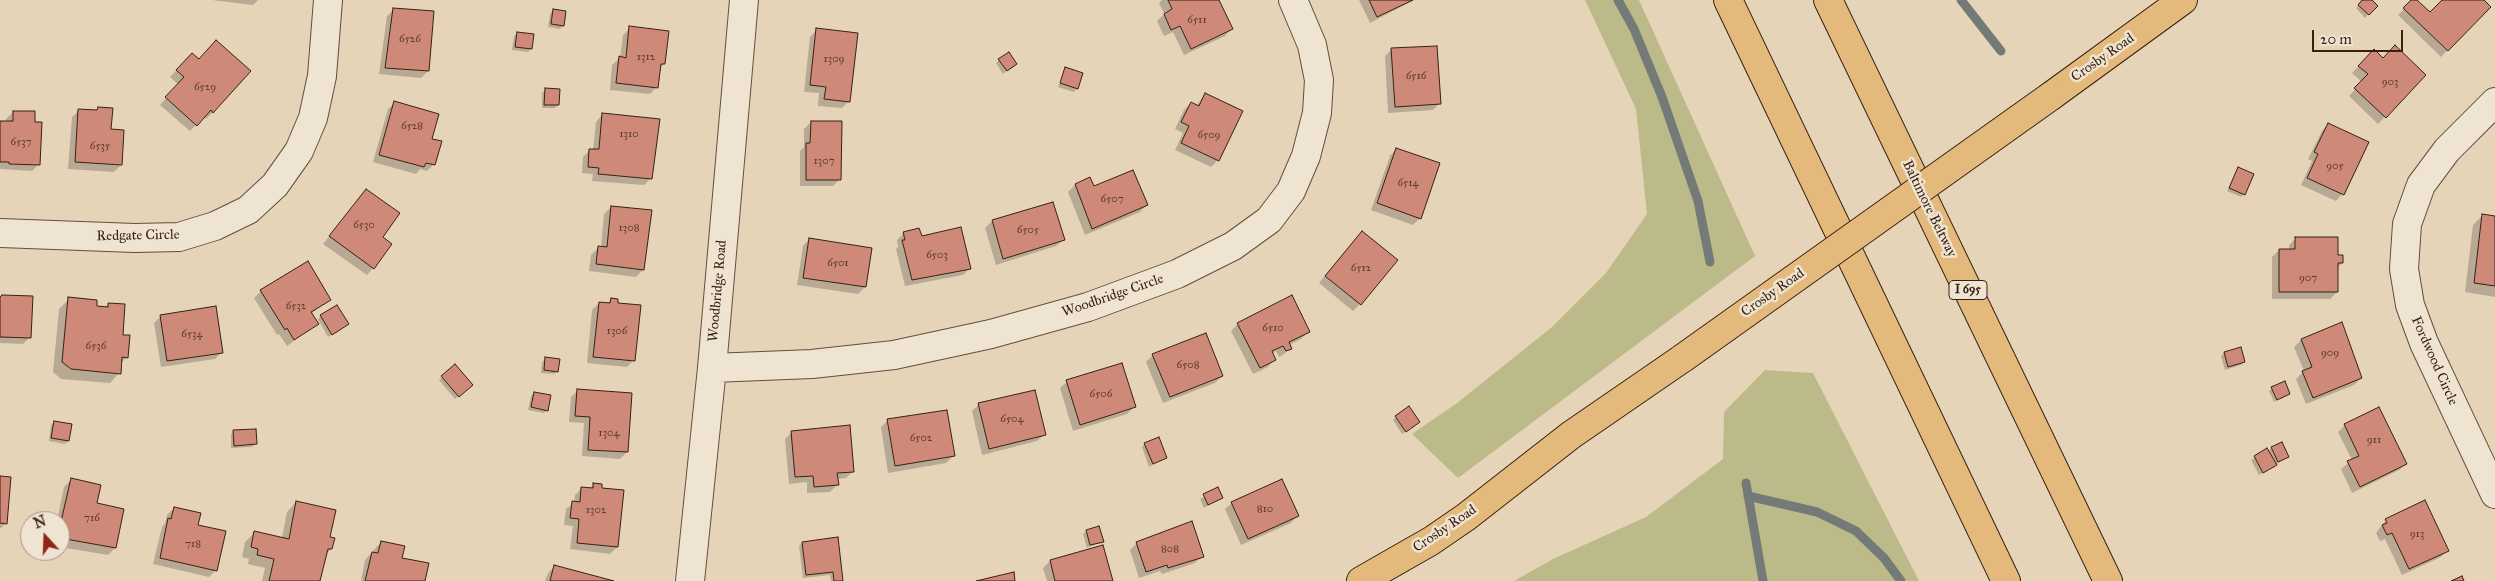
<!DOCTYPE html>
<html>
<head>
<meta charset="utf-8">
<style>
	body { margin:0 }
	#map { position:relative; width:2495px; height:581px; overflow:hidden; background:#e6d4b9; font-family:"IM FELL Great Primer",serif }
	canvas { display:block }
	.north { position:absolute; left:20px; top:511px; width:50px; height:50px; box-sizing:border-box; background:#efe3d2; border:1px solid #a59585; border-radius:50%; rotate:340deg; font-size:14px; font-weight:700; line-height:20px; text-align:center; color:#372112 }
	.north::after { content:''; display:block; margin:auto; width:18px; height:22px; background:#8f2418; clip-path:polygon(50% 0,100% 100%,50% 72%,0 100%) }
	.scale { position:absolute; left:2312px; top:30px; width:91px; height:22px; box-sizing:border-box; border:2px solid #372112; border-top:0; padding-left:6px; font-size:15px; line-height:18px; white-space:nowrap; color:#372112; -webkit-text-stroke:4px #efe3d2; paint-order:stroke }
</style>
</head>
<body>
<div id="map">
<canvas width="2495" height="581"></canvas>
<div class="north">N</div>
<div class="scale">20 m</div>
</div>
<script>
const c = document.querySelector('canvas').getContext('2d');
c.lineJoin = 'round';
function fill(path, color) { c.fillStyle = color; c.fill(path, 'evenodd'); }
const poly = rows => new Path2D(rows.map(r => 'M' + r).join(''));
function stroke(path, color, width, dash) { c.strokeStyle = color; c.lineWidth = width; c.lineCap = dash ? 'butt' : 'round'; c.setLineDash(dash || []); c.stroke(path); }
function drawText(font, color, halo, rows, align = 'center') {
  c.font = font + ' "IM FELL Great Primer",serif'; c.lineWidth = 5; c.setLineDash([]); c.textBaseline = 'middle'; c.strokeStyle = halo; c.fillStyle = color; for (const [text, x, y, turn = 0] of rows) {
    c.save(); c.translate(x, y); c.rotate((+turn || 0) * Math.PI / 180); c.textAlign = isNaN(turn) ? turn : align; if (halo) c.strokeText(text, 0, 0); c.fillText(text, 0, 0); c.restore();
  }
}
const green = poly([
	[1585,0,1639,0,1755,256,1458,478,1412,434,1457,403,1552,327,1606,273,1647,214,1636,109],
	[1765,370,1813,373,1919,581,1514,581,1553,559,1646,517,1723,459,1724,412]
]);
const shadow = poly([
	[212,0,258,0,253,5],
	[1162,0,1217,0,1231,29,1225,36,1184,55,1173,32,1164,36,1157,21,1164,14,1159,3],
	[1359,0,1414,0,1370,23],
	[2363,0,2370,0,2376,6,2365,18,2356,8],
	[2413,0,2430,14,2443,0,2482,0,2489,7,2441,57,2398,15],
	[394,9,428,71,421,78,379,74,387,16],
	[553,10,563,26,560,29,548,27,550,14],
	[630,28,664,64,659,69,657,87,650,94,610,90,612,65,620,58,623,35],
	[817,30,849,101,842,108,818,106,819,93,804,92,810,37],
	[518,33,531,49,528,52,512,50,514,36],
	[1392,49,1440,103,1433,110,1388,113,1385,56],
	[2374,51,2383,59,2424,75,2378,124,2349,96,2362,82,2352,73],
	[999,60,1016,64,1003,74,996,63],
	[185,61,213,112,206,119,204,117,190,131,160,105,178,84,170,77],
	[1066,68,1077,88,1074,92,1058,87],
	[546,89,558,105,555,108,542,108,542,93],
	[1205,94,1218,160,1211,167,1175,150,1183,133,1175,129,1184,110,1191,103,1196,106],
	[395,102,431,139,434,164,427,171,420,169,416,174,373,162,388,109],
	[98,108,110,130,121,165,114,172,68,169,72,117,79,110,96,111],
	[13,112,39,164,32,171,0,169,0,122,6,122,6,119],
	[602,115,651,178,644,185,592,181,593,174,582,173,583,157,590,150,593,150,596,122],
	[811,122,840,179,833,186,800,186,800,151,804,147,804,129],
	[2328,124,2342,194,2336,201,2301,185,2312,161,2308,159,2322,131],
	[1396,149,1420,218,1413,225,1371,210,1390,156],
	[2239,169,2244,194,2241,197,2227,191],
	[1075,185,1094,187,1147,205,1140,212,1085,235,1068,192],
	[366,191,381,238,373,268,367,275,323,244],
	[1052,204,1063,240,1056,246,996,265,985,228,992,221],
	[611,207,643,270,636,277,589,271,591,255,598,248,601,248,604,214],
	[2482,216,2495,217,2495,297,2465,292,2473,225],
	[904,233,921,238,970,268,963,275,905,286,896,249,898,247,897,240],
	[2296,238,2337,256,2342,263,2337,268,2337,292,2330,299,2272,299,2272,257,2279,250,2289,250,2289,245],
	[809,239,871,249,865,287,858,294,797,285,803,246],
	[1355,239,1360,304,1353,311,1319,283],
	[261,291,329,300,311,314,317,324,287,346,279,334,277,335,254,298],
	[0,297,30,337,23,344,0,343],
	[69,299,95,308,104,308,109,304,121,336,127,357,120,364,119,373,110,383,61,379,53,372,59,309],
	[611,300,634,360,627,367,587,363,592,310,599,303,607,304],
	[161,316,222,352,215,359,161,367,154,323],
	[321,316,348,324,328,337,318,319],
	[1238,324,1308,332,1301,339,1289,345,1290,348,1283,355,1279,357,1276,351,1272,354,1274,360,1268,367,1253,374,1231,331],
	[2341,324,2361,378,2354,385,2306,404,2296,379,2304,371,2294,347,2301,340],
	[2224,353,2244,362,2241,365,2225,370,2221,356],
	[1153,355,1222,376,1215,383,1163,403,1146,362],
	[545,359,557,371,554,374,541,373,542,362],
	[455,366,471,385,455,399,439,380],
	[1067,382,1134,407,1127,414,1073,431,1060,388],
	[2272,388,2289,394,2274,402,2269,391],
	[578,390,627,452,620,459,582,456,584,423,569,422,571,397],
	[534,393,547,410,544,413,528,410,531,396],
	[979,404,1044,435,1037,441,982,455,972,411],
	[1396,417,1415,425,1402,434,1393,420],
	[888,420,953,456,946,463,888,473,881,427],
	[54,422,68,441,65,444,49,441,51,425],
	[2345,425,2406,464,2399,470,2352,493,2341,469,2352,460,2338,432],
	[234,431,255,444,252,447,231,448,231,434],
	[792,432,853,471,846,478,837,479,837,485,830,492,807,493,807,482,789,484,785,439],
	[1145,444,1165,458,1149,467,1142,447],
	[2272,448,2288,457,2259,475,2251,460],
	[0,477,5,524,0,529],
	[71,480,96,504,115,548,108,555,60,547,60,521,57,521,64,487],
	[593,485,617,547,610,554,570,549,573,526,564,525,566,509,574,503,575,495,582,488,589,489],
	[1217,489,1221,498,1204,508,1200,499],
	[296,502,329,538,331,549,325,555,319,581,262,581,265,568,248,564,249,559,242,557,245,542,255,532,282,538,287,512],
	[1232,503,1297,516,1291,523,1241,545,1225,509],
	[174,508,197,526,216,570,209,577,153,564,162,527,165,523,167,515],
	[2386,520,2447,550,2441,557,2402,575,2385,539,2380,541,2376,533,2385,521,2389,529],
	[1087,531,1102,541,1087,548,1083,534],
	[837,539,842,581,831,581,830,575,803,578,799,546,802,543],
	[381,542,401,559,424,581,361,581,365,560],
	[1137,543,1202,556,1195,563,1162,574,1160,571,1139,578,1130,550],
	[1102,547,1112,581,1047,581,1043,568,1050,561],
	[555,566,609,581,545,581,548,573]
]);
const stream = poly([
	[1618,0,1634,29,1662,97,1698,201,1710,262],
	[1961,0,2001,51],
	[1746,483,1763,581],
	[1748,496,1817,512,1856,531,1884,558,1901,581]
]);
const building = poly([
	[1168,0,1219,0,1233,29,1191,49,1180,26,1171,30,1164,14,1172,9,1168,0],
	[1369,0,1413,0,1377,17,1369,0],
	[2362,0,2372,0,2378,6,2369,15,2358,5,2362,0],
	[2411,0,2417,0,2430,12,2442,0,2484,0,2491,7,2448,51,2403,8,2411,0],
	[393,8,434,11,429,71,385,68,393,8],
	[553,9,566,11,564,26,551,24,553,9],
	[629,26,669,31,665,64,661,64,658,88,616,83,619,56,626,58,629,26],
	[816,28,858,33,850,102,824,99,826,87,810,85,816,28],
	[517,32,534,34,532,49,515,47,517,32],
	[216,40,251,71,213,113,211,110,197,126,165,97,184,77,176,70,192,53,199,59,216,40],
	[2395,45,2426,75,2386,118,2354,88,2368,74,2358,66,2374,49,2383,58,2395,45],
	[1437,46,1441,104,1395,107,1391,48,1437,46],
	[1009,52,1017,64,1007,71,998,59,1009,52],
	[1065,67,1083,73,1078,89,1060,83,1065,67],
	[545,88,560,89,559,105,544,105,545,88],
	[1205,93,1243,111,1219,161,1181,143,1189,126,1181,122,1191,102,1199,106,1205,93],
	[394,101,439,114,432,139,442,141,435,165,426,163,424,167,379,155,394,101],
	[98,107,113,108,111,129,124,130,122,165,75,162,78,109,97,110,98,107],
	[13,111,35,111,35,122,42,122,40,165,9,164,9,162,0,162,0,121,13,121,13,111],
	[602,113,660,119,652,179,598,174,599,168,588,167,589,149,599,149,602,113],
	[811,121,842,121,841,180,806,180,806,143,810,143,811,121],
	[2328,123,2369,142,2344,195,2307,178,2318,154,2314,152,2328,123],
	[1396,148,1440,163,1421,219,1377,203,1396,148],
	[2238,167,2254,174,2245,195,2229,188,2238,167],
	[1133,170,1148,205,1092,229,1075,184,1090,177,1094,186,1133,170],
	[366,189,400,213,383,237,392,244,374,269,329,236,366,189],
	[1053,202,1065,240,1003,259,992,220,1053,202],
	[611,206,652,210,644,270,596,264,598,246,607,247,611,206],
	[2482,214,2495,216,2495,286,2474,283,2482,214],
	[961,227,971,269,912,280,902,240,905,240,903,232,919,228,922,236,961,227],
	[1362,231,1398,260,1361,305,1325,276,1362,231],
	[2295,237,2338,237,2338,255,2343,255,2343,263,2338,263,2338,292,2279,292,2279,249,2295,249,2295,237],
	[809,238,872,248,866,287,803,278,809,238],
	[308,261,331,300,311,312,319,324,294,340,287,328,285,330,260,290,308,261],
	[2,295,33,296,31,338,0,337,0,297,2,295],
	[1292,295,1310,332,1289,342,1292,349,1286,351,1283,346,1272,351,1276,360,1260,368,1237,323,1292,295],
	[68,297,97,300,97,306,108,307,108,303,125,304,123,335,130,335,128,358,122,357,121,374,71,369,62,362,68,297],
	[611,298,618,299,618,303,641,305,635,361,593,357,599,302,610,303,611,298],
	[337,305,349,324,332,335,320,315,337,305],
	[216,306,223,353,167,361,160,315,216,306],
	[2342,322,2362,378,2313,398,2302,371,2312,367,2301,339,2342,322],
	[1206,333,1223,376,1170,397,1152,354,1206,333],
	[2241,347,2245,362,2228,367,2224,352,2241,347],
	[545,357,560,359,558,372,544,370,545,357],
	[1122,363,1136,407,1080,425,1066,380,1122,363],
	[455,364,473,385,459,397,441,376,455,364],
	[2285,381,2290,394,2277,400,2271,387,2285,381],
	[577,389,632,393,628,452,588,450,590,417,575,416,577,389],
	[1035,390,1046,435,989,449,978,403,1035,390],
	[534,392,551,395,548,411,531,407,534,392],
	[1409,406,1420,422,1406,432,1395,416,1409,406],
	[2379,407,2407,464,2360,487,2347,461,2359,456,2344,424,2379,407],
	[947,410,955,456,895,466,887,419,947,410],
	[54,421,72,424,69,441,51,438,54,421],
	[850,425,854,472,837,473,839,485,814,487,813,476,795,477,791,431,850,425],
	[256,429,257,444,234,446,233,430,256,429],
	[1159,437,1167,458,1153,464,1144,443,1159,437],
	[2282,442,2289,457,2278,462,2271,447,2282,442],
	[2267,448,2277,465,2263,473,2254,456,2267,448],
	[0,476,11,477,7,524,0,523,0,476],
	[71,478,101,485,97,503,124,509,116,548,60,538,60,526,71,478],
	[1282,479,1299,516,1248,539,1231,502,1282,479],
	[593,483,602,484,602,488,624,490,618,547,577,543,579,519,570,518,572,501,580,502,581,487,593,488,593,483],
	[1218,487,1223,498,1208,505,1203,494,1218,487],
	[2425,500,2449,551,2409,569,2392,533,2387,535,2382,525,2387,523,2385,519,2425,500],
	[296,501,336,510,330,537,335,538,332,549,328,549,320,581,269,581,274,559,257,555,258,549,251,547,254,531,289,539,296,501],
	[174,507,201,513,198,525,226,531,217,571,160,558,168,518,171,519,174,507],
	[1192,521,1204,557,1168,568,1167,565,1146,572,1136,542,1192,521],
	[1099,526,1104,542,1090,545,1086,530,1099,526],
	[838,537,843,581,834,581,833,572,806,575,802,542,838,537],
	[381,541,405,546,402,558,429,563,425,581,365,581,372,552,378,553,381,541],
	[1103,545,1113,581,1055,581,1050,560,1103,545],
	[554,565,614,581,550,581,554,565],
	[1014,572,1015,581,976,581,1014,572],
	[2462,576,2464,581,2451,581,2462,576]
]);
const minor = poly([
	[2495,102,2447,150,2421,185,2407,224,2404,269,2410,305,2424,343,2495,494],
	[0,233,135,238,179,237,215,226,248,210,275,185,299,151,313,118,322,76,328,0],
	[712,368,812,364,894,355,991,334,1088,307,1177,274,1233,246,1269,220,1291,191,1306,156,1317,113,1319,80,1312,45,1293,0],
	[690,581,712,368,744,0]
]);
const major = poly([
	[2051,96,2183,0],
	[1361,581,1431,541,1466,517,1571,435,1683,358]
]);
const highway = poly([
	[1728,0,2006,581],
	[1828,0,2108,581]
]);
const majorBridge = poly([
	[1683,358,2051,96]
]);
const numberNames = [
	["6511",1197,20],
	["6526",410,39],
	["1312",646,57],
	["1309",834,59],
	["6516",1416,76],
	["903",2390,82],
	["6529",205,87],
	["6528",412,126],
	["1310",629,134],
	["6509",1209,135],
	["6537",21,142],
	["6535",100,146],
	["1307",824,161],
	["905",2335,166],
	["6514",1408,183],
	["6507",1112,199],
	["6530",364,225],
	["1308",629,228],
	["6505",1028,230],
	["6503",937,255],
	["6501",838,263],
	["6512",1361,268],
	["907",2308,278],
	["6532",296,306],
	["6510",1273,328],
	["1306",617,331],
	["6534",192,334],
	["6536",96,346],
	["909",2330,353],
	["6508",1188,365],
	["6506",1101,394],
	["6504",1012,419],
	["1304",609,433],
	["6502",921,438],
	["911",2374,440],
	["810",1265,509],
	["1302",596,510],
	["716",92,518],
	["913",2417,534],
	["718",193,544],
	["808",1170,549]
];
const shields = [
	[1968,290,38]
];
const shieldNames = [
	["I 695",1968,290]
];
const streetNames = [
	["Crosby Road",2103,58,-35],
	["Baltimore Beltway",1929,209,64],
	["Redgate Circle",138,236,-1],
	["Woodbridge Road",718,291,-85],
	["Crosby Road",1773,293,-35],
	["Woodbridge Circle",1113,296,-19],
	["Fordwood Circle",2434,361,66],
	["Crosby Road",1445,529,-34]
];
fill(green, '#bdba8a');
fill(shadow, '#0003');
stroke(stream, '#737a77', 9);
fill(building, '#ce8979');
stroke(building, '#372112', 1);
stroke(minor, '#634e3c', 30);
stroke(major, '#372112', 30);
stroke(highway, '#372112', 30);
stroke(minor, '#efe3d2', 28);
stroke(major, '#e3ba7c', 28);
stroke(highway, '#e3ba7c', 28);
stroke(majorBridge, '#372112', 30, []);
stroke(majorBridge, '#e3ba7c', 28);
drawText('11px', '#5d3b2c', null, numberNames);
for (const [x, y, w] of shields) { const box = new Path2D(); box.roundRect(x - w / 2, y - 9.5, w, 19, 4); c.fillStyle = '#efe3d2'; c.fill(box); stroke(box, '#372112', 1); }
drawText('bold 12px', '#372112', null, shieldNames);
drawText('14px', '#372112', '#efe3d2', streetNames);
</script>
</body>
</html>
